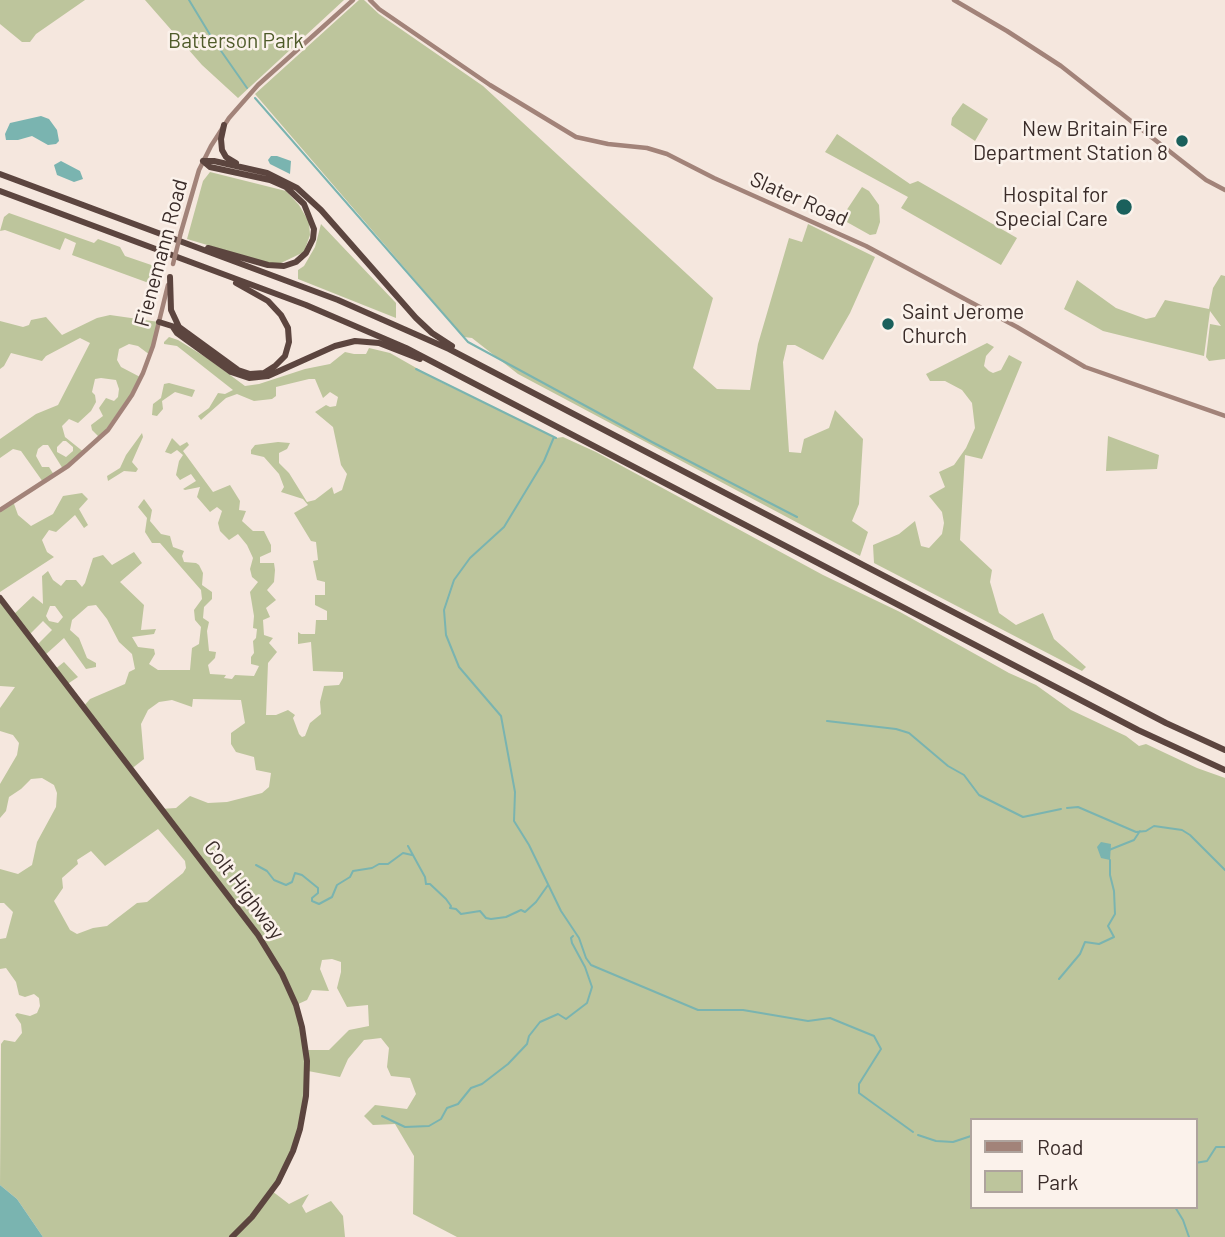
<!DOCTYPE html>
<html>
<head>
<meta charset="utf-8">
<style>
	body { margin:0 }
	#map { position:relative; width:1225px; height:1237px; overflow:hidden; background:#f5e7de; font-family:Barlow,sans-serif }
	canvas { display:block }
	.legend { position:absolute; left:970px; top:1118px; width:228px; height:91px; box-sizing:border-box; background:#fbf2eb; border:2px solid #aea39d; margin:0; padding:9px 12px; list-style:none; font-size:21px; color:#3a2c29 }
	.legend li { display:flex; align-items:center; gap:14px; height:35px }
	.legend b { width:35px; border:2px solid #aea39d }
</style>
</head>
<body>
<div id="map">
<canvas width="1225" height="1237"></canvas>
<ul class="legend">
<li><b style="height:9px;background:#a28379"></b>Road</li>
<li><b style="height:19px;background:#bdc59c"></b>Park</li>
</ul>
</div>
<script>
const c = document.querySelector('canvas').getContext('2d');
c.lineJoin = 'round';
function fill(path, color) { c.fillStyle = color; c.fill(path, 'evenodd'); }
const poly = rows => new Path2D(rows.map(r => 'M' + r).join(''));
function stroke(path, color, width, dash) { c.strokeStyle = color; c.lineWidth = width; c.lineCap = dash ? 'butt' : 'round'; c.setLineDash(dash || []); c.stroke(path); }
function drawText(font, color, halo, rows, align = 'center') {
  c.font = font + ' Barlow,sans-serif'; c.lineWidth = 5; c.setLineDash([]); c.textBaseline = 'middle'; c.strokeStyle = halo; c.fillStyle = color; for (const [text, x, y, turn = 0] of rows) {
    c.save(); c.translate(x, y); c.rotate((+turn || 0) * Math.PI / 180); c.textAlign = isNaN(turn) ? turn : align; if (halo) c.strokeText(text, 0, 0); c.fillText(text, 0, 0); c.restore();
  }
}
const green = poly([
	[0,0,85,0,36,34,30,42,22,42,0,24],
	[145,0,344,0,238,98,202,65],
	[359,0,364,0,379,14,483,86,713,298,693,368,717,389,750,390,758,344,789,238,802,242,808,224,875,257,850,313,823,360,795,345,787,345,783,362,789,452,801,453,804,439,829,428,835,410,863,439,859,504,852,521,868,532,860,556,518,374,472,338,464,337,255,94],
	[963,103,988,119,975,141,951,125,952,118],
	[837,134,910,184,918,181,1017,238,1001,265,901,208,908,197,825,152],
	[210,172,286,191,299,205,309,222,310,235,304,252,281,263,268,263,187,239,203,181],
	[862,187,869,191,879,205,880,222,876,234,870,235,845,221,844,214],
	[9,213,94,243,98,239,120,247,125,256,163,269,157,286,72,255,76,243,65,238,60,250,5,230,0,231,4,217],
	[321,224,396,303,396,318,298,279,298,270,304,266,315,247],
	[1221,275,1225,276,1225,359,1209,361,1206,357,1210,324,1221,326,1210,311,1204,356,1103,331,1064,309,1077,280,1116,308,1146,319,1155,317,1165,300,1209,309,1213,288],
	[110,315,159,322,150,355,138,346,129,344,119,349,117,360,121,367,142,378,100,438,92,430,91,425,103,416,99,408,106,398,114,401,118,397,119,389,116,380,101,378,95,379,92,392,95,395,96,402,91,411,78,423,69,419,62,426,65,437,85,453,63,469,48,445,43,445,38,449,36,456,42,467,49,467,54,475,43,482,21,451,13,449,0,458,0,439,36,414,58,405,90,343,80,338,46,356,42,361,11,353,4,366,0,369,0,321,23,327,29,325,31,320,46,317,62,335,97,318],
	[63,441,66,441,73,447,73,451,66,457,57,452,57,447],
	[169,337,178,340,207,358,245,386,259,384,305,369,330,364,345,352,354,354,366,354,369,348,390,353,441,382,556,438,563,437,596,452,823,575,900,612,1009,673,1036,685,1071,710,1126,736,1139,746,1146,744,1197,768,1225,778,1225,1237,457,1237,413,1214,414,1156,395,1124,373,1125,364,1116,375,1105,407,1109,416,1094,410,1078,391,1076,387,1067,389,1048,381,1038,364,1040,348,1059,340,1077,308,1071,297,1140,272,1191,289,1204,309,1194,302,1206,306,1213,331,1201,343,1216,345,1237,43,1237,17,1199,0,1185,1,1044,4,1040,15,1042,22,1033,21,1024,15,1015,17,1013,30,1016,37,1013,40,1006,39,998,34,994,25,997,19,995,16,982,6,968,0,969,0,939,6,938,13,912,4,903,0,903,0,869,18,874,32,865,37,842,56,807,57,793,54,785,42,778,31,779,21,789,9,797,6,811,0,818,0,784,17,755,19,743,13,735,0,731,0,708,15,687,0,686,0,598,13,615,33,596,43,604,42,576,48,571,53,580,61,586,66,580,76,580,82,587,85,583,93,558,103,555,112,565,134,552,142,563,120,582,144,605,141,630,156,629,154,634,132,637,138,647,154,649,155,654,149,664,158,670,190,670,192,648,199,644,201,627,195,620,194,610,202,599,201,590,160,543,152,543,145,532,147,518,138,507,144,499,152,510,150,521,161,534,170,536,173,547,184,551,182,556,184,562,196,563,199,565,203,573,202,585,212,592,212,599,204,607,203,618,209,622,207,631,209,651,216,652,215,658,208,665,210,674,226,675,224,678,232,679,235,675,254,676,259,666,251,664,251,657,254,653,253,641,256,638,257,629,253,628,254,616,250,592,258,582,252,577,250,569,253,558,247,545,238,534,229,540,220,531,218,523,222,511,217,507,210,512,197,497,200,487,185,490,183,489,196,481,191,474,180,480,176,475,179,461,183,455,177,450,171,454,165,452,172,438,180,446,187,442,189,445,183,451,213,492,230,485,240,501,239,510,246,511,242,521,253,531,264,531,271,545,271,552,260,557,260,563,274,563,275,570,274,582,267,590,276,600,266,608,270,617,263,620,264,635,273,638,269,643,277,652,268,663,266,715,276,715,288,710,295,715,293,718,299,734,302,737,305,736,310,723,321,714,320,702,324,686,339,685,343,678,343,672,313,671,311,642,298,644,298,632,301,634,315,634,316,620,327,620,327,611,315,605,315,595,325,595,325,582,317,580,313,561,318,560,316,542,311,541,294,513,308,505,303,499,281,492,284,487,279,474,264,457,251,454,251,450,255,445,278,442,290,443,287,449,279,453,279,463,289,473,307,502,315,500,332,487,334,494,342,490,347,474,341,465,333,427,315,412,326,405,330,407,336,406,338,397,330,392,323,398,315,379,309,379,276,387,276,396,272,399,254,401,237,394,226,398,201,420,198,416,209,408,218,393,225,394,233,390,177,346,164,344,164,342],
	[96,605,107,619,119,642,132,654,135,669,129,672,125,684,90,699,83,707,66,685,78,677,64,662,54,670,44,656,64,638,86,669,96,667,96,663,87,658,79,638,70,630,72,620,88,606],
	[50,606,55,606,63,617,58,623,49,621,46,616],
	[43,621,52,630,36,646,29,635],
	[193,699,241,700,245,723,231,733,231,744,236,752,254,757,256,770,271,773,269,787,262,793,227,802,208,803,190,796,176,808,160,809,130,770,144,759,141,724,148,710,159,702,172,700,192,707],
	[158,829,185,861,186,868,183,873,147,902,137,903,107,926,93,928,77,934,70,930,54,901,63,888,62,878,78,864,77,860,91,851,105,866],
	[332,959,341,962,341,972,337,988,347,1007,368,1005,369,1026,349,1030,329,1050,306,1050,296,1005,307,1000,312,990,329,991,320,969,322,960],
	[971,1120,1195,1120,1195,1207,971,1207],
	[987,343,994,347,986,356,984,366,989,371,993,373,1001,370,1009,355,1022,362,982,459,965,455,960,540,992,570,990,582,999,613,1016,625,1043,613,1054,639,1086,667,1082,671,874,563,873,545,899,534,915,521,921,546,929,548,942,534,944,523,942,512,929,496,945,487,939,472,954,465,966,448,975,428,972,403,962,390,945,381,930,381,926,374],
	[169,383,195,390,192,397,175,392,162,401,163,409,157,416,152,415,153,404,161,398,164,384],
	[142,433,143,437,132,462,138,469,136,472,124,471,108,481,107,476,120,468,126,455],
	[1108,436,1159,455,1157,469,1106,471],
	[82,493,88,499,79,509,88,525,84,528,75,515,56,532,49,530,42,540,47,552,54,557,0,592,0,510,13,501,18,515,31,526,53,514,63,496]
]);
const water = poly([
	[41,116,49,119,57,130,59,141,56,144,48,145,32,136,18,140,6,140,5,134,10,123],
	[271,156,277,156,291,161,290,174,270,164,268,160],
	[61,161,80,171,83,179,74,182,57,175,54,165],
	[1101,842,1111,844,1110,860,1101,858,1097,847],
	[0,1185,17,1199,43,1237,0,1237]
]);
const stream = poly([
	[189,0,212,38,247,88],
	[255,98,468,342,652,442,797,517],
	[416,369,556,438],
	[554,437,544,461,504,527,470,558,454,580,444,610,446,635,459,667,501,716,515,792,514,821,529,845,561,911,579,938,586,958,591,965,698,1010,743,1010,808,1021,830,1018,874,1036,881,1049,859,1084,859,1093,913,1132],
	[827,721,896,729,909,733,948,766,964,775,979,795,1023,817,1061,809],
	[1067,808,1078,807,1136,832,1146,831,1154,826,1182,830,1190,835,1225,870],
	[408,846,425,877,426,884,430,884,446,899,451,906,450,908,456,909,461,914,480,911,486,918,491,919,506,917,521,910,525,912,536,902,548,885],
	[1109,850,1134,840,1140,831],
	[256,865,267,871,274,880,286,885,292,882,295,873,302,875,318,888,318,893,312,898,312,901,319,904,332,897,337,885,350,877,353,871,372,868,379,864,388,864,403,853,412,855],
	[1059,979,1080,954,1085,942,1099,944,1114,937,1108,926,1115,914,1114,891,1110,875,1110,860],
	[382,1116,405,1127,429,1126,441,1119,447,1108,458,1104,471,1088,482,1084,508,1064,527,1044,529,1036,540,1022,558,1014,566,1019,587,1003,592,987,585,967,572,943,571,938,573,936],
	[918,1135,936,1141,953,1142,971,1136],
	[1195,1163,1207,1161,1216,1147,1225,1147],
	[1175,1207,1183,1220,1189,1237]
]);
const secondary = poly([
	[370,0,379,9,490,85,576,137,608,144,647,148,667,154,714,178,866,246,1017,327,1085,367,1225,416],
	[954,0,1007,31,1061,66,1206,180,1225,190],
	[181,232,199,170,211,146,229,118,258,85,353,0],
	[0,510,68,466,108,430,132,395,143,373,153,346,168,285]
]);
const highway = poly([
	[224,125,221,139,222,150,226,157,236,163],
	[203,161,214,161,267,173,297,188,321,210,416,318,432,333,452,346],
	[203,161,210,167,270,180,286,187,304,204,314,229,313,239,306,253,296,262,284,266,268,265,208,248],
	[0,174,338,300,449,349,1166,723,1225,750],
	[0,191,306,305,406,348,1138,730,1225,770],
	[170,277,171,310,179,327,238,370,250,374,264,373,275,366,285,356,289,342,288,328,281,315,268,301,236,283],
	[159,322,175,327],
	[173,327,177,333,231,372,249,378,268,376,335,346,355,341,379,343,420,359],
	[0,598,258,935,282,974,296,1005,302,1027,307,1061,306,1096,300,1129,293,1151,278,1182,252,1217,232,1237]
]);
const secondaryBridge = poly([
	[173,264,181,232]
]);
const markers = [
	[1182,141,7,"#1a605c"],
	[1124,207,9,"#1a605c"],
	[888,324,7,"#1a605c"]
];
const parkNames = [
	["Batterson Park",236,41]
];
const poiNames = [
	["New Britain Fire",1168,129],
	["Department Station 8",1168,153],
	["Hospital for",1108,195],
	["Special Care",1108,219],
	["Saint Jerome",902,312,"left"],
	["Church",902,336,"left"]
];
const streetNames = [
	["Slater Road",799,199,24],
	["Fienemann Road",161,253,-75],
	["Colt Highway",244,890,53]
];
fill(green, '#bdc59c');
fill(water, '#7ab4b0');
stroke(stream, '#7ab4b0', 2);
stroke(secondary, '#a28379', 4.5);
stroke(highway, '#5c453f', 6);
stroke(secondaryBridge, '#a28379', 4.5);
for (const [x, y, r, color] of markers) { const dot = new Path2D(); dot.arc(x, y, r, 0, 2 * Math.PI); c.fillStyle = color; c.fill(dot); stroke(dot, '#fbf2eb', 2.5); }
drawText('21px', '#4f5b2a', '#fbf2eb', parkNames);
drawText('21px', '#3a2c29', '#fbf2eb', poiNames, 'right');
drawText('21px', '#3a2c29', '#fbf2eb', streetNames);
</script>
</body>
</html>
